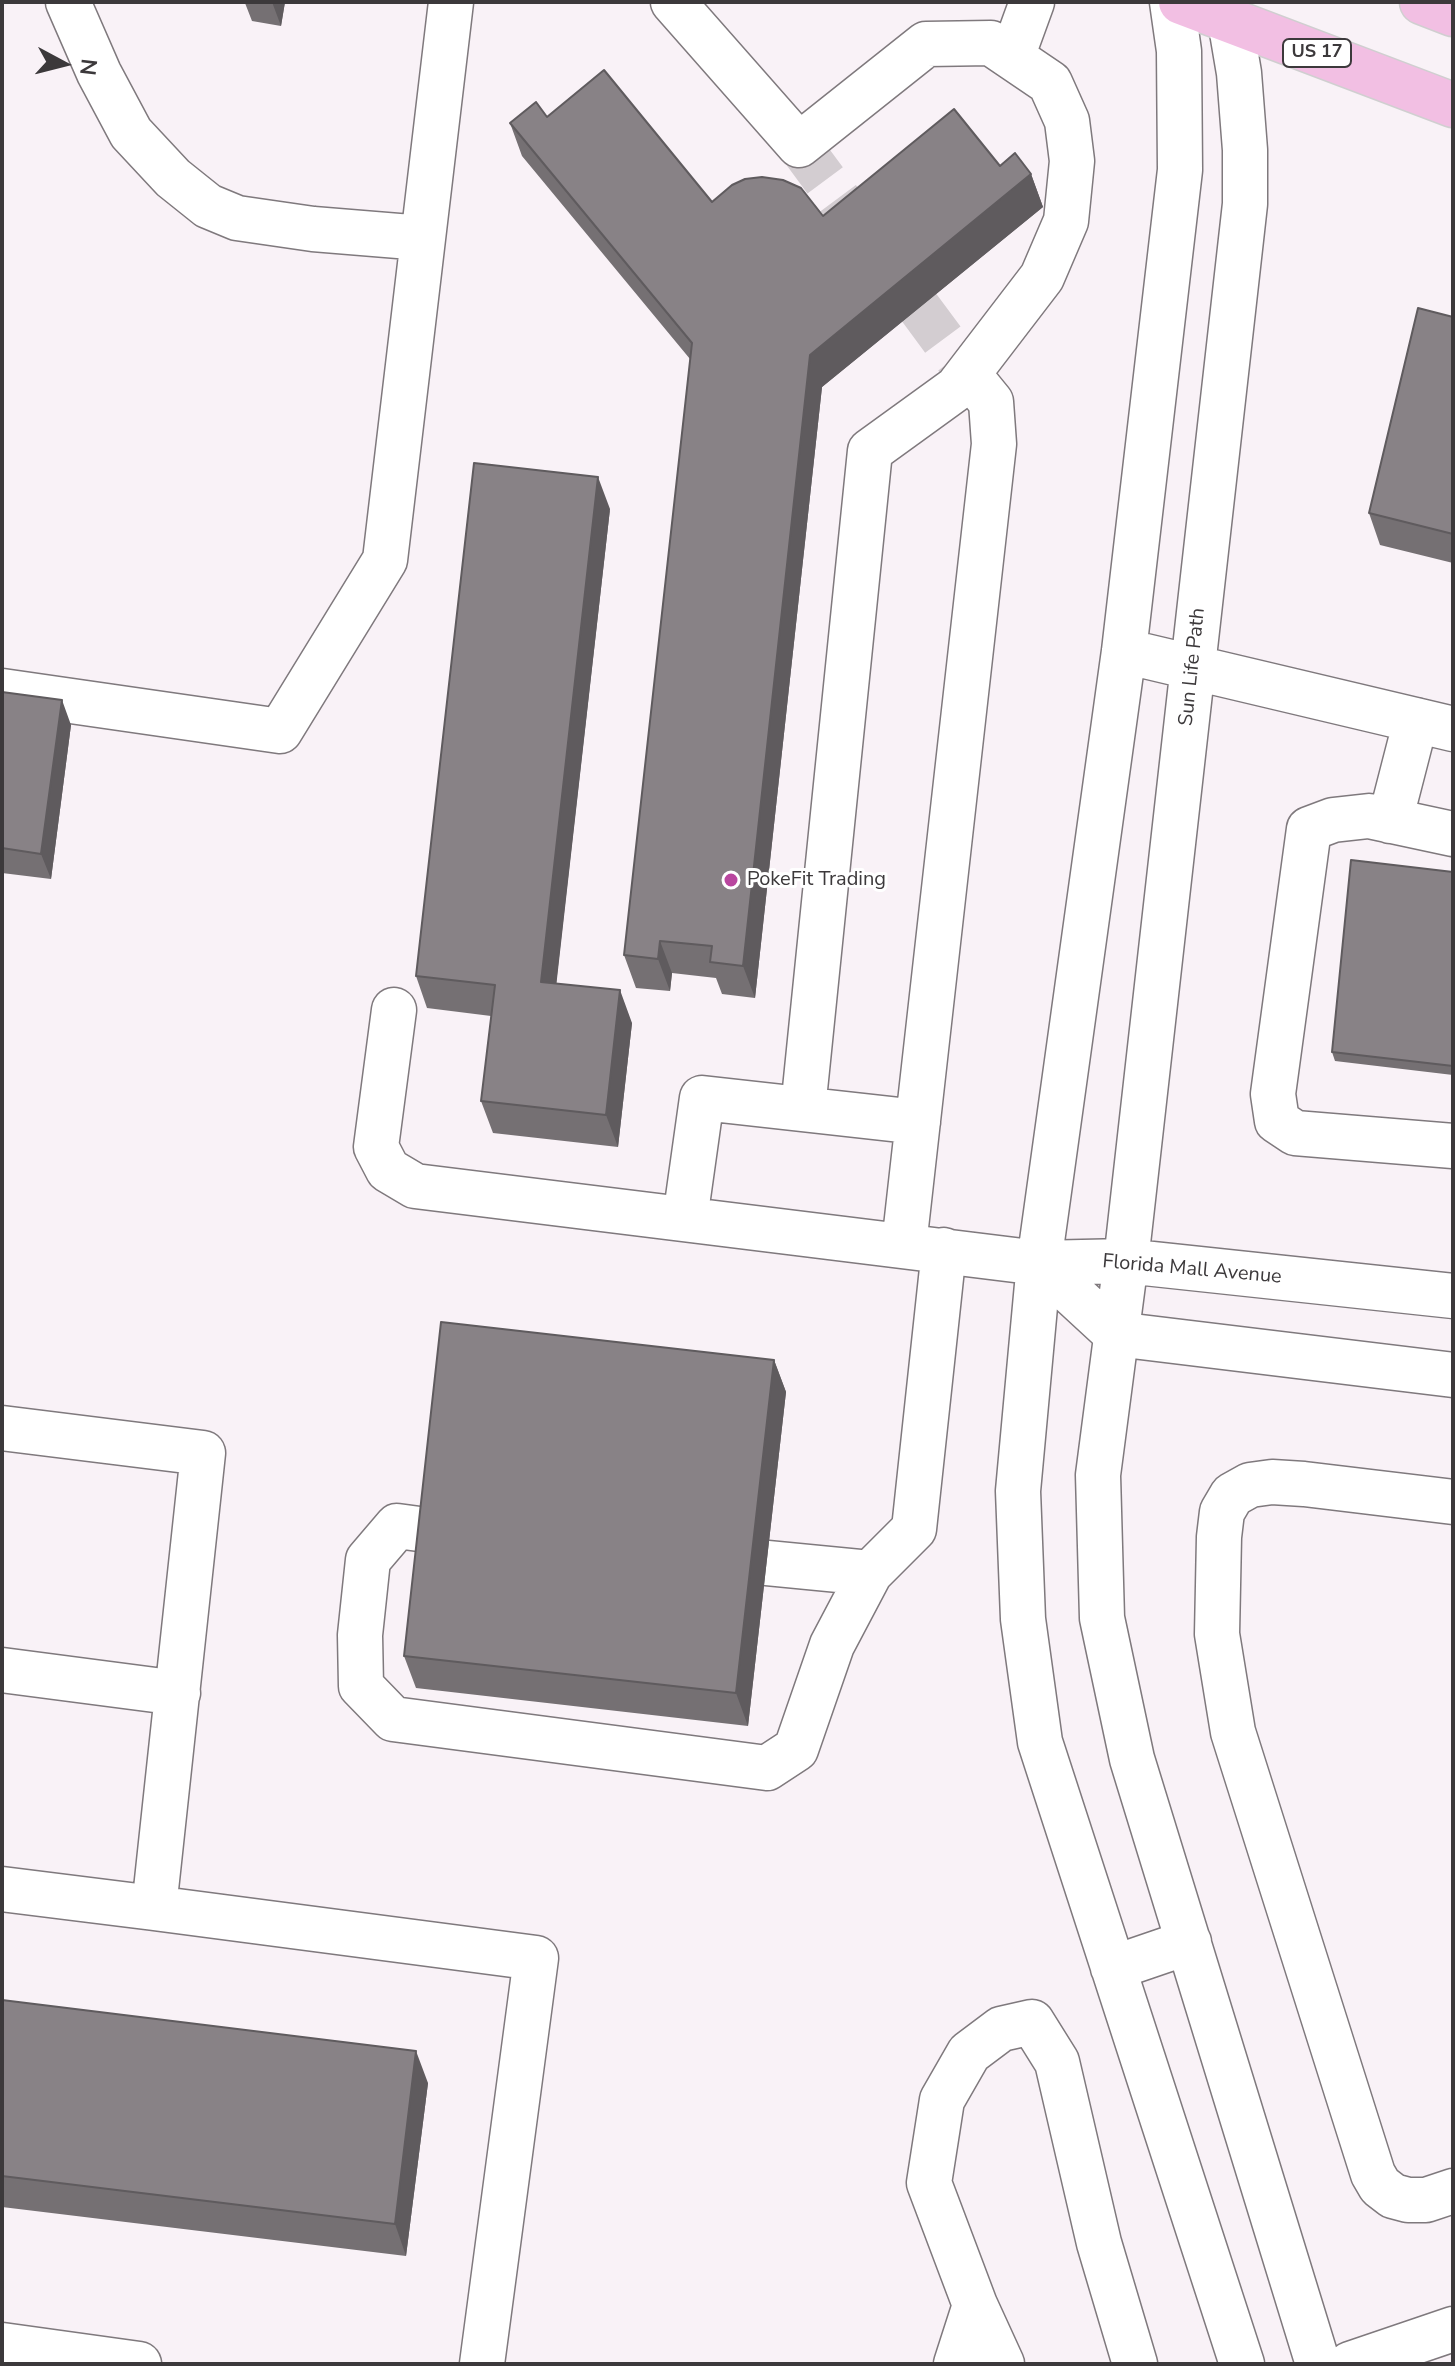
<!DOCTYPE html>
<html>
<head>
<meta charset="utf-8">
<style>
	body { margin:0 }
	#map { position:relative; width:1455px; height:2366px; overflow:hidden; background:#f9f2f7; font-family:"Nunito Sans",sans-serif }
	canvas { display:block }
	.frame { position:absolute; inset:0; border:4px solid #3c393b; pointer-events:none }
	.north { position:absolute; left:24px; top:24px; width:80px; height:80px; -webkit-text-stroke:6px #fff; paint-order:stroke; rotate:97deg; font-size:22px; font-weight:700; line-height:32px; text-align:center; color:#3c393b }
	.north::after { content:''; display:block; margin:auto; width:28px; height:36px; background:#3c393b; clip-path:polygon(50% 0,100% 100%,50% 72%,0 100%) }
</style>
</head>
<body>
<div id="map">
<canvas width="1455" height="2366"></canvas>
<div class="frame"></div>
<div class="north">N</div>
</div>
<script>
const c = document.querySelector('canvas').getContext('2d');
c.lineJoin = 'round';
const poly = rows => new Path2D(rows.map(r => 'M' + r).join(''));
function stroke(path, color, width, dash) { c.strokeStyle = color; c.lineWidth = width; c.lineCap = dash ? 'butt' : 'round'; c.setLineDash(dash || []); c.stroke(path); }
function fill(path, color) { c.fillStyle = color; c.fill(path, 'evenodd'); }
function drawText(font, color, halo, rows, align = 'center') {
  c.font = font + ' "Nunito Sans",sans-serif'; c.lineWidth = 6; c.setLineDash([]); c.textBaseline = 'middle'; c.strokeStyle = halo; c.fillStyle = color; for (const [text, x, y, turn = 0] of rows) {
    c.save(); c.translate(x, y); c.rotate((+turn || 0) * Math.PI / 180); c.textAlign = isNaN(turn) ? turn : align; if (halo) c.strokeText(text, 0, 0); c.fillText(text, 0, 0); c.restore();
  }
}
const minorTunnel = poly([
	[799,145,969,375]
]);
const minor = poly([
	[68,2,99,73,131,133,173,178,208,206,237,218,313,229,423,238],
	[673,2,799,145,926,44,991,43,1050,83,1067,121,1072,161,1066,221,1042,277,957,388,870,451,803,1109],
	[1172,2,1179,51,1180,170,1124,651,1039,1263,1018,1491,1023,1619,1040,1742,1242,2364],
	[1221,2,1230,20,1239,73,1245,150,1245,204,1126,1261,1098,1475,1102,1618,1132,1759,1318,2364],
	[1012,57,1032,2],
	[1124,651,1453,729],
	[2,691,280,731,385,560,451,2],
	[1390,821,1416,720],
	[1453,834,1369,816,1333,820,1309,829,1273,1094,1277,1121,1295,1133,1453,1146],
	[394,1010,376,1147,388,1170,415,1186,1039,1263,1126,1261,1453,1296],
	[685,1219,702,1098,918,1122],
	[904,1245,994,444,991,402,969,375],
	[1039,1263,1116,1334,1453,1375],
	[2,1428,203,1453,154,1908,536,1958,482,2364],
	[1453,1502,1304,1484,1272,1482,1250,1485,1232,1495,1222,1512,1219,1537,1217,1634,1233,1732,1373,2174,1380,2186,1393,2196,1408,2200,1426,2200,1453,2191],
	[434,1531,397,1526,368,1560,360,1635,361,1686,393,1719,767,1768,796,1749,832,1645,870,1573,914,1529,944,1250],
	[767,1563,870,1573],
	[2,1670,178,1693],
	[2,1889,154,1908],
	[1113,1968,1189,1942],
	[2,2345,139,2364],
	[956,2364,975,2305],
	[1002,2364,975,2305,929,2183,942,2100,969,2053,1001,2029,1032,2022,1057,2062,1099,2243,1135,2364],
	[1350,2364,1453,2329]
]);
const major = poly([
	[1181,2,1453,105],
	[1422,2,1453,14]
]);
const wall = poly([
	[239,2,285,2,281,26,252,21,245,3],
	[547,117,712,202,823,216,1000,166,1031,174,1043,207,822,387,755,998,722,994,716,978,672,973,670,991,636,988,624,955,690,359,522,156,510,123],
	[1453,317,1453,563,1380,545,1369,513],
	[610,509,556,984,632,1023,618,1147,493,1133,481,1101,491,1016,427,1008,416,976],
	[2,692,71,725,51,879,2,873],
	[1453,872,1453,1075,1335,1061,1332,1052],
	[774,1360,786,1392,748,1726,416,1688,404,1656],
	[2,2000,428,2083,406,2256,2,2207]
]);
const shadedWall = poly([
	[272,2,285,2,281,26],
	[1031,174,1043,207,822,387,755,998,743,966,810,355],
	[598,477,610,509,553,1014,541,982],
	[62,700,71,725,51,879,41,854],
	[660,941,672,973,670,991,658,959],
	[620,990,632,1023,618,1147,606,1115],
	[774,1360,786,1392,748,1726,736,1693],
	[416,2051,428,2083,406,2256,395,2224]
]);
const building = poly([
	[604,70,712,202,732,185,745,179,762,177,783,180,801,188,823,216,954,109,1000,166,1015,153,1031,174,810,355,743,966,710,962,712,946,660,941,658,959,624,955,692,343,510,123,536,102,547,117,604,70],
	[1418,308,1453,317,1453,534,1369,513,1418,308],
	[474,463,598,477,541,982,620,990,606,1115,481,1101,495,985,416,976,474,463],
	[2,692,62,700,41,854,2,848,2,692],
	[1351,860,1453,872,1453,1066,1332,1052,1351,860],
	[441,1322,774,1360,736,1693,404,1656,441,1322],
	[2,2000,416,2051,395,2224,2,2176,2,2000]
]);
const markers = [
	[731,880,8,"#b9469f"]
];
const shields = [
	[1317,53,68]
];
const shieldNames = [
	["US 17",1317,53]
];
const streetNames = [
	["Sun Life Path",1193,667,-84],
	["Florida Mall Avenue",1192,1270,5]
];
const poiNames = [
	["PokeFit Trading",747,880]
];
stroke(minorTunnel, '#d3cdd1', 44, [44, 22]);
stroke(minor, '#7f797d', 47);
stroke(major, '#d0cfd0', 47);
stroke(minor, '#fff', 44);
stroke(major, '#f2bfe3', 44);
fill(wall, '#757073');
fill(shadedWall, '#5f5b5e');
fill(building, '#888286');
stroke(building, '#5f5b5e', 2);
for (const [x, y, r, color] of markers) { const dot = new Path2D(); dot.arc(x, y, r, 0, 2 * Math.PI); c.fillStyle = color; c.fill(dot); stroke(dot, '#fff', 3); }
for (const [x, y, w] of shields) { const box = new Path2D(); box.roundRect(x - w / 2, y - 14, w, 28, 6); c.fillStyle = '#fff'; c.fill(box); stroke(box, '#3c393b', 2); }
drawText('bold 18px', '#3c393b', null, shieldNames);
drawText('20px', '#3c393b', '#fff', streetNames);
drawText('20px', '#3c393b', '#fff', poiNames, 'left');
</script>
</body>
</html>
